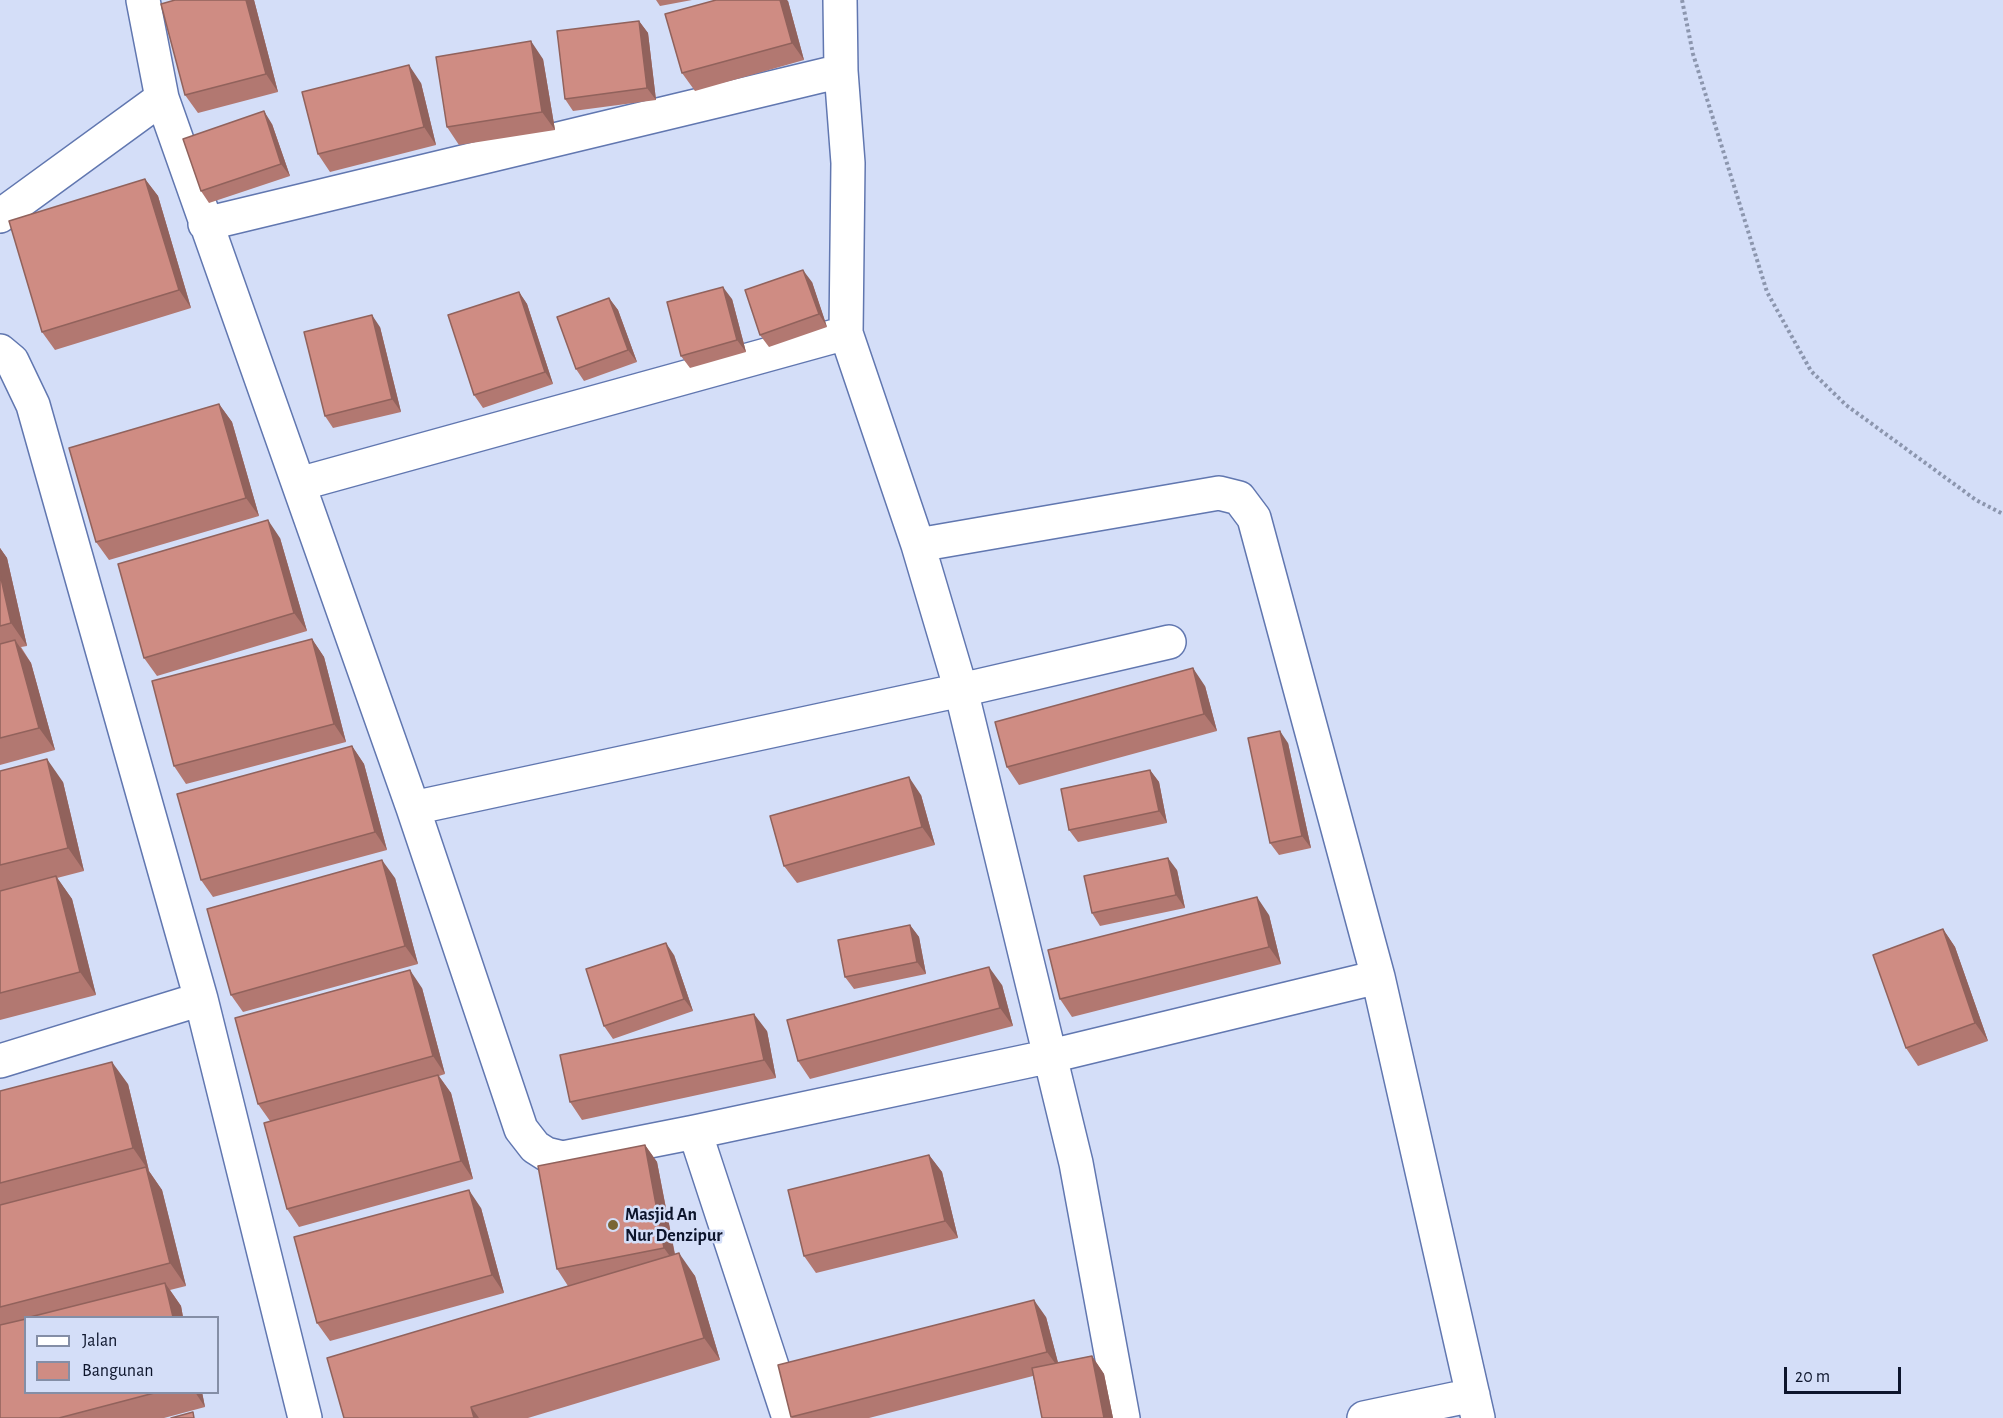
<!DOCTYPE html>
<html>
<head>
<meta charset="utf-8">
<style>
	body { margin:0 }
	#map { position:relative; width:2003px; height:1418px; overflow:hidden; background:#d4def8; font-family:"Alegreya Sans",sans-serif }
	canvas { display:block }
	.legend { position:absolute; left:24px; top:1316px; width:195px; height:78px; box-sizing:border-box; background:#d4def8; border:2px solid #848ea6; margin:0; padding:8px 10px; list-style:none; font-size:18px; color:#0d152c }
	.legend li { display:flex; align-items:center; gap:12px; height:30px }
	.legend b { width:30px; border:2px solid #848ea6 }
	.scale { position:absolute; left:1784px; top:1367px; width:117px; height:27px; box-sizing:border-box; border:3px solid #0d152c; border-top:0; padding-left:8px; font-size:18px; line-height:21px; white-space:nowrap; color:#0d152c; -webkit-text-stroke:4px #d4def8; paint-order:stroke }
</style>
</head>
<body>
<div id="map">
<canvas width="2003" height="1418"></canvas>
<ul class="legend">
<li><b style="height:8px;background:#fff"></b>Jalan</li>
<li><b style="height:16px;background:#cf8c83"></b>Bangunan</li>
</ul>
<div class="scale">20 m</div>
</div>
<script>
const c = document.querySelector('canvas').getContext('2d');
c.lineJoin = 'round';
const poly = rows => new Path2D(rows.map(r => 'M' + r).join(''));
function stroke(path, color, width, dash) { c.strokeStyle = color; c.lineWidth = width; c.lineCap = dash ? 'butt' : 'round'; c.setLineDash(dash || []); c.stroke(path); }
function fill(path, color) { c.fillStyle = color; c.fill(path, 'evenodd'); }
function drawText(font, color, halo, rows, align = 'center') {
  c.font = font + ' "Alegreya Sans",sans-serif'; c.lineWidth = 5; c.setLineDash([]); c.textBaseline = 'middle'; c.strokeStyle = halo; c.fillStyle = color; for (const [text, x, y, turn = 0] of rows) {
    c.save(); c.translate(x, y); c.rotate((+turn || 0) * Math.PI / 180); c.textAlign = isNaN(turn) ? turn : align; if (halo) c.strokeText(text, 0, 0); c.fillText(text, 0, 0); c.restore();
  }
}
const path = poly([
	[1682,0,1693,54,1767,292,1811,371,1846,405,1976,500,2003,514]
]);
const minor = poly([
	[143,0,162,98,413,808,521,1129,535,1147,546,1154,563,1158,695,1132,1051,1056,1378,977],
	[840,0,841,71],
	[0,216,162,98],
	[205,224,841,71,848,163,846,333,918,545,961,690,1076,1163,1123,1418],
	[0,351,12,361,33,405,201,999,305,1418],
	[299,484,846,333],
	[918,545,1219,493,1239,498,1254,518,1378,977,1478,1418],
	[413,808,961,690,1169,642],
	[0,1061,201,999],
	[695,1132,789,1418],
	[1364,1418,1473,1395]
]);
const wall = poly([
	[175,0,254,0,278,92,198,113,185,95],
	[656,0,692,0,660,6],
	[788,1,804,60,695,91,682,73],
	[639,21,648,33,656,100,573,111,565,99],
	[543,59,555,130,459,145,447,127],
	[421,83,436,145,330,172,318,154],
	[272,124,290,176,209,203,201,191],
	[145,179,158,196,191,308,55,350,42,332],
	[812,282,827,327,769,347,760,335],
	[519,292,527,304,553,384,483,408,474,395],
	[609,298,618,310,637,362,584,381,576,369],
	[732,299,746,352,690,368,681,356],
	[380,327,401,412,333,428,325,416],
	[219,404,232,422,259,516,109,560,96,542],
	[280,538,307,631,157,676,144,658],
	[0,548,7,558,27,646,21,647,31,663,55,750,0,765],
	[312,639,324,657,346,742,186,784,174,766],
	[1205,686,1217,731,1019,785,1007,767],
	[1288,743,1311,848,1279,855,1270,843],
	[352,746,364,764,387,850,213,897,201,880],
	[1150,770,1159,782,1167,823,1078,842,1069,830],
	[0,771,63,782,84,871,57,878,72,899,96,995,0,1020],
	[921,795,935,845,797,883,784,866],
	[1177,870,1185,908,1100,926,1092,913],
	[395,878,418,964,243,1012,231,995],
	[1269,915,1281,964,1072,1017,1060,999],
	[910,925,919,937,926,974,854,989,845,977],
	[1943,929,1955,947,1988,1041,1918,1066,1906,1048],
	[674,955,693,1011,613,1039,604,1026],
	[1002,985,1013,1026,810,1079,798,1061],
	[422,988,445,1074,439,1076,451,1093,473,1179,299,1227,287,1209,270,1121,258,1104],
	[767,1031,776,1078,582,1120,570,1102],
	[128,1084,149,1171,162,1190,186,1286,170,1290,181,1306,183,1317,26,1317,26,1392,202,1392,205,1407,164,1418,0,1418,0,1091],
	[645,1145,657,1162,675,1254,695,1276,720,1360,528,1418,344,1418,568,1286,557,1269],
	[929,1155,942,1172,958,1238,816,1273,804,1256],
	[481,1208,504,1293,330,1341,317,1323],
	[1046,1317,1058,1363,1092,1356,1104,1374,1113,1418,1042,1418,1033,1376,869,1418,792,1418,791,1417]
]);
const shadedWall = poly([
	[246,0,254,0,278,92,266,74],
	[780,0,787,0,788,1,804,60,792,43],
	[639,21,648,33,656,100,647,88],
	[531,41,543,59,555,130,542,112],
	[409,65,421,83,436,145,424,127],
	[264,111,272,124,290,176,281,164],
	[145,179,158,196,191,308,179,290],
	[803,270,812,282,827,327,819,314],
	[723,287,732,299,746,352,737,340],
	[519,292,527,304,553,384,545,372],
	[609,298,618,310,637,362,628,350],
	[372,315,380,327,401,412,392,399],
	[219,404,232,422,259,516,246,498],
	[268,520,280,538,307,631,294,613],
	[0,548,7,558,27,646,11,623,0,574],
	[312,639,324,657,346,742,334,724],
	[15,640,31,663,55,750,39,728],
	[1193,668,1205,686,1217,731,1204,714],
	[1280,731,1288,743,1311,848,1302,836],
	[352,746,364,764,387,850,375,832],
	[47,759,63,782,84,871,68,848],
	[1150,770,1159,782,1167,823,1159,811],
	[909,777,921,795,935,845,922,827],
	[1168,858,1177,870,1185,908,1176,895],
	[382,860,395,878,418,964,405,946],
	[56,876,72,899,96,995,80,972],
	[1257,897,1269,915,1281,964,1269,947],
	[910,925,919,937,926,974,917,962],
	[1943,929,1955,947,1988,1041,1975,1023],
	[666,943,674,955,693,1011,684,999],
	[989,967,1002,985,1013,1026,1000,1008],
	[410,970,422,988,445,1074,433,1056],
	[754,1014,767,1031,776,1078,764,1060],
	[112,1062,128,1084,149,1171,133,1148],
	[438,1075,451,1093,473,1179,461,1161],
	[645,1145,657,1162,677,1266,664,1248],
	[929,1155,942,1172,958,1238,945,1221],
	[146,1167,162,1190,186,1286,170,1263],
	[469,1190,481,1208,504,1293,492,1275],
	[679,1253,695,1276,720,1360,704,1338],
	[165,1283,181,1306,183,1317,173,1317],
	[1034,1300,1046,1317,1060,1370,1047,1352],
	[1092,1356,1104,1374,1113,1418,1104,1418],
	[195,1392,202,1392,205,1407],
	[471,1407,479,1418,474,1418]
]);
const building = poly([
	[175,0,246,0,266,74,185,95,161,4,175,0],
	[716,0,780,0,792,43,682,73,665,14,716,0],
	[639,21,647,88,565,99,557,31,639,21],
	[531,41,542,112,447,127,436,57,531,41],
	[409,65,424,127,318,154,302,92,409,65],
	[264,111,281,164,201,191,183,139,264,111],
	[145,179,179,290,42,332,9,221,145,179],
	[803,270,819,314,760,335,745,290,803,270],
	[723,287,737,340,681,356,667,302,723,287],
	[519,292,545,372,474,395,448,315,519,292],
	[609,298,628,350,576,369,557,317,609,298],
	[372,315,392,399,325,416,304,332,372,315],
	[219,404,246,498,96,542,69,448,219,404],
	[268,520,294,613,144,658,118,564,268,520],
	[0,574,11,623,0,626,0,574],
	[312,639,334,724,174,766,152,681,312,639],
	[15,640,39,728,0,738,0,644,15,640],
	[1193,668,1204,714,1007,767,995,722,1193,668],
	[1280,731,1302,836,1270,843,1248,738,1280,731],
	[352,746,375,832,201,880,177,794,352,746],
	[47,759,68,848,0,865,0,771,47,759],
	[1150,770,1159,811,1069,830,1061,789,1150,770],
	[909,777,922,827,784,866,770,816,909,777],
	[1168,858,1176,895,1092,913,1084,876,1168,858],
	[382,860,405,946,231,995,207,909,382,860],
	[56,876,80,972,0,993,0,891,56,876],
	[1257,897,1269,947,1060,999,1048,950,1257,897],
	[910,925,917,962,845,977,838,940,910,925],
	[1943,929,1975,1023,1906,1048,1873,955,1943,929],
	[666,943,684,999,604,1026,586,969,666,943],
	[989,967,1000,1008,798,1061,787,1020,989,967],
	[410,970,433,1056,258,1104,235,1018,410,970],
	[754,1014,764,1060,570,1102,560,1055,754,1014],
	[112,1062,133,1148,0,1183,0,1091,112,1062],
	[438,1075,461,1161,287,1209,264,1123,438,1075],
	[645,1145,664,1248,557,1269,538,1166,645,1145],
	[929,1155,945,1221,804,1256,788,1190,929,1155],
	[146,1167,170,1263,0,1307,0,1205,146,1167],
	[469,1190,492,1275,317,1323,294,1237,469,1190],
	[679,1253,704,1338,471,1407,474,1418,344,1418,327,1358,679,1253],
	[165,1283,173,1317,30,1317,165,1283],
	[1034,1300,1047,1352,791,1417,778,1365,1034,1300],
	[26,1319,26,1392,158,1392,59,1418,0,1418,0,1325,26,1319],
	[1092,1356,1104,1418,1042,1418,1032,1368,1092,1356],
	[193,1412,194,1418,171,1418,193,1412]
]);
const markers = [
	[613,1225,6,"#796534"]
];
const poiNames = [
	["Masjid An",625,1215],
	["Nur Denzipur",625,1236]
];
stroke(minor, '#6177b0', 36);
stroke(path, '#8c96ae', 4, [3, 3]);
stroke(minor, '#fff', 33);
fill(wall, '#b27871');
fill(shadedWall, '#91625c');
fill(building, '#cf8c83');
stroke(building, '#91625c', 1.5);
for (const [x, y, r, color] of markers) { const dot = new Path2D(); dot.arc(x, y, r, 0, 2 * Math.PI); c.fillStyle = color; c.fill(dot); stroke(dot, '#d4def8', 2); }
drawText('bold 18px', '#0d152c', '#d4def8', poiNames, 'left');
</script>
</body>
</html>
